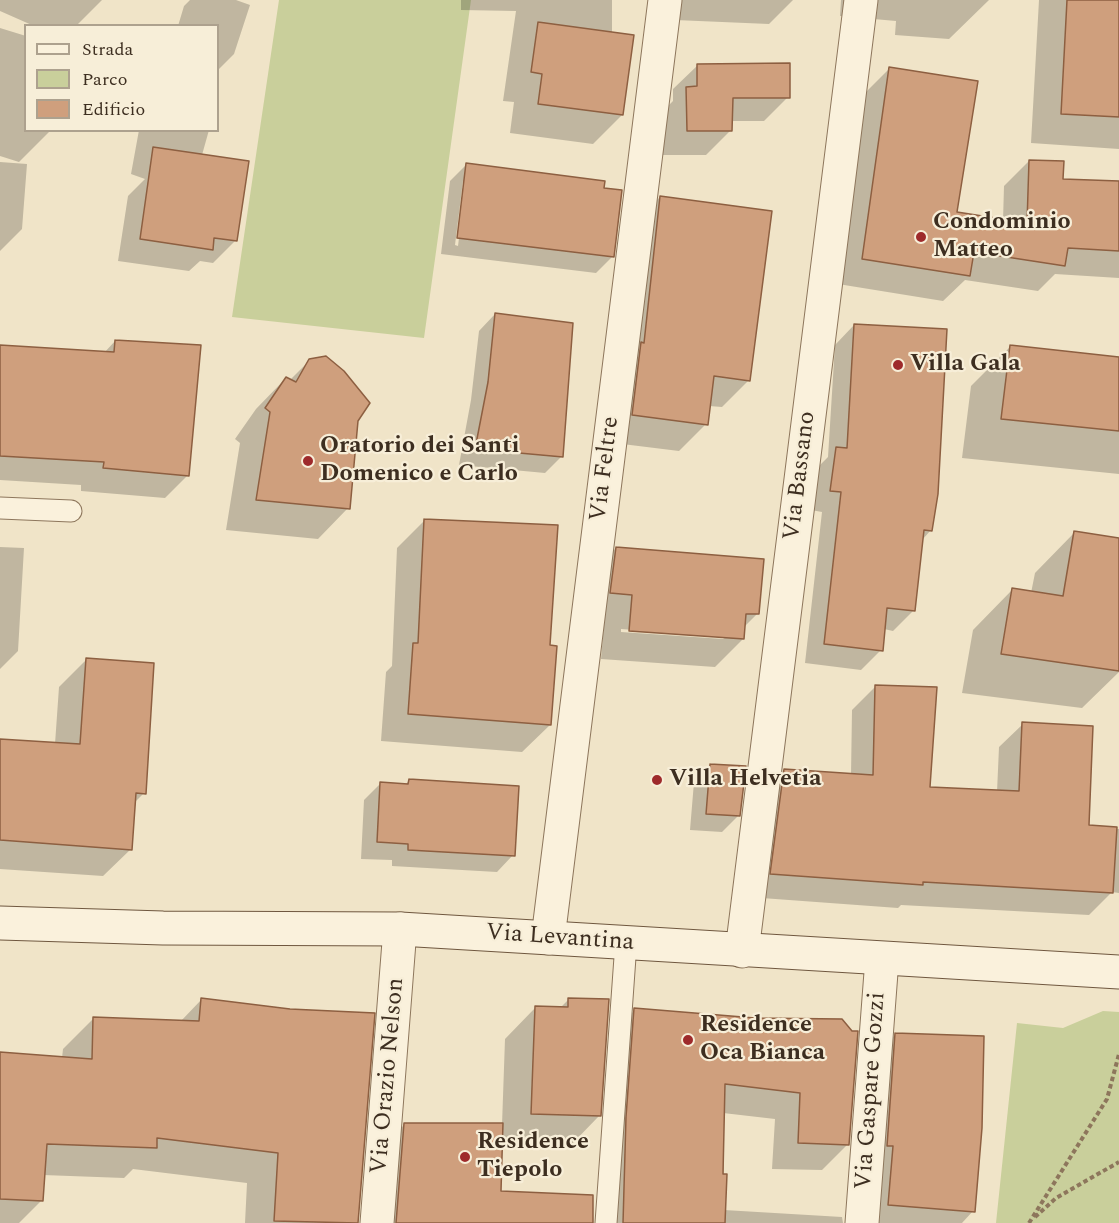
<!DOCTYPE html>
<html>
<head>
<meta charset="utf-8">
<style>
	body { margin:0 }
	#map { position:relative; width:1119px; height:1223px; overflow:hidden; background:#f0e4c8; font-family:Spectral,serif }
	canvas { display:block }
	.legend { position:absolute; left:24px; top:24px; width:195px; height:108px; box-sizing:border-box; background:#f7eed8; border:2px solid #ada18e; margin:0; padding:8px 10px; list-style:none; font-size:18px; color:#3d2e20 }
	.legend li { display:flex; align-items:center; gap:12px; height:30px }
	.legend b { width:30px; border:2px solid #ada18e }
</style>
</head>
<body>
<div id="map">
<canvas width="1119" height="1223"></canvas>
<ul class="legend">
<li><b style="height:8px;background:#faf1dc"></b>Strada</li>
<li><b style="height:16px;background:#c9cf9b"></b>Parco</li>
<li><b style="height:16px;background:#cf9f7d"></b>Edificio</li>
</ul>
</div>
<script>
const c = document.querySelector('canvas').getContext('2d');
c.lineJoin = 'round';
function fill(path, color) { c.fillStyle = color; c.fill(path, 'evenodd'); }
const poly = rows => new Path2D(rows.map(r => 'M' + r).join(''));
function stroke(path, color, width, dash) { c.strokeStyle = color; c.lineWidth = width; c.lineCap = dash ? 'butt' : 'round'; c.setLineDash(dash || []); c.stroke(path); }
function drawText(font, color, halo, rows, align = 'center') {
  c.font = font + ' Spectral,serif'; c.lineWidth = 4.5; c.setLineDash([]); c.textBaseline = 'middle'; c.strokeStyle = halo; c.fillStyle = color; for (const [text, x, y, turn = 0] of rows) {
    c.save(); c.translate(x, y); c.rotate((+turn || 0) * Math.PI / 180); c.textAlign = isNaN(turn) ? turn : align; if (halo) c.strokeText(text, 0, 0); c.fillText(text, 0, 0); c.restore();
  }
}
const green = poly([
	[279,0,471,0,424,338,232,317],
	[1103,1011,1119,1012,1119,1223,996,1223,1017,1023,1063,1028]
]);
const shadow = poly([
	[0,0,102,0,76,26,34,26,0,11],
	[190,0,236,0,250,5,234,54,218,70,218,26,178,26,184,6],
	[461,0,612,0,612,34,622,115,593,144,510,133,514,102,503,101,516,11,461,10],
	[676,0,793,0,769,24,675,20],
	[841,0,989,0,949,39,895,35,896,21,840,16],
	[1039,0,1119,0,1119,149,1031,143],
	[0,28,26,36,26,130,51,130,19,162,0,156],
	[698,65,788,97,764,121,731,121,731,130,706,155,663,155,662,112,673,101,673,89],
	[890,68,955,213,1003,221,1004,186,1029,161,1062,180,1119,183,1119,278,1055,274,1038,291,965,280,943,301,838,284,864,94],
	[139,130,209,130,202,155,235,241,213,263,200,261,189,271,118,261,128,196,145,179,131,174],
	[0,162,27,164,22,229,0,251],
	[467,164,602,189,613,256,596,273,441,254,450,181],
	[463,181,466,181,458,246,455,245],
	[660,197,749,380,722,407,709,406,706,424,679,451,606,442,633,224],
	[495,314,562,456,545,473,459,465,471,400,479,331],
	[854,325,931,530,922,540,913,611,893,631,884,629,881,650,861,670,805,663,822,512,811,510,817,468,828,457,835,345],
	[115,341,188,475,165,498,81,491,81,485,0,480,0,347,104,353],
	[1010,347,1119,358,1119,474,962,458,971,386],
	[310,360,357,421,348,508,318,539,226,530,240,443,235,439,256,409,286,378,290,380],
	[425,520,548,646,550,725,522,752,381,741,386,672,392,666,397,548],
	[1074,533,1119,540,1119,672,1082,708,962,693,973,630,1012,590,1031,593,1035,573],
	[0,547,24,548,18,651,0,669],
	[616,548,757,614,744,627,743,639,715,667,601,659,604,623,583,620,588,576],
	[621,629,726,637,723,639,621,632],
	[86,660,144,793,134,803,131,849,103,876,0,869,0,741,55,744,59,687],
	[876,686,929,788,997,792,999,747,1023,724,1087,827,1119,829,1119,893,1112,892,1089,915,901,905,898,908,748,897,761,794,784,770,851,775,852,710],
	[711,765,739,815,722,832,690,830,694,782],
	[409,781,513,855,497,872,392,866,392,860,361,859,364,800,380,784,405,785],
	[202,999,357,1223,245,1223,247,1183,133,1169,124,1178,43,1175,42,1200,19,1223,0,1223,0,1054,62,1058,63,1049,94,1018,180,1022],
	[568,1000,599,1116,569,1147,501,1144,500,1192,530,1223,368,1223,373,1156,404,1125,502,1125,505,1039,535,1008,559,1009],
	[635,1010,755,1019,848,1144,822,1170,772,1169,775,1119,723,1113,724,1210,842,1217,843,1223,600,1223,601,1144,609,1036],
	[896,1034,973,1211,962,1223,863,1223,870,1060]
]);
const building = poly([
	[1067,0,1119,0,1119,117,1061,114,1067,0],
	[538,22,634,35,623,115,538,104,542,74,531,72,538,22],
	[790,63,790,98,733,98,732,131,687,131,686,87,697,86,697,64,790,63],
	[889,67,978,81,957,212,1027,223,1029,160,1064,161,1063,179,1119,181,1119,251,1068,248,1065,266,974,252,970,276,862,259,889,67],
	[153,147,249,161,237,241,214,238,213,250,140,239,153,147],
	[466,163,605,181,604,188,622,190,614,257,457,238,466,163],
	[660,196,772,211,750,381,714,376,708,425,632,415,641,342,644,343,660,196],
	[495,313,573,323,563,457,475,449,488,382,495,313],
	[854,324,947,329,938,494,932,531,924,530,915,611,887,608,883,651,824,644,841,492,830,491,836,447,847,448,854,324],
	[115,340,201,345,189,476,103,468,104,462,0,456,0,345,114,352,115,340],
	[1010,345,1119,357,1119,431,1001,419,1010,345],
	[326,356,344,371,370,403,358,421,350,509,256,500,270,412,265,408,286,377,296,382,309,359,326,356],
	[424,519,558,525,550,645,557,646,551,725,408,714,413,643,418,643,424,519],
	[1074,531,1119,538,1119,671,1001,654,1012,588,1063,596,1074,531],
	[616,547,764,559,759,614,746,614,744,639,629,631,632,595,610,593,616,547],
	[86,658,154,663,146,794,136,793,132,850,0,840,0,739,80,744,86,658],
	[875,685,937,687,930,787,1019,791,1022,722,1093,726,1089,825,1117,827,1113,893,923,882,923,885,770,874,784,769,873,775,875,685],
	[710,764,746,766,740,816,706,814,710,764],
	[409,779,519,786,515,856,408,850,408,844,377,842,380,782,408,784,409,779],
	[201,998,290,1009,375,1013,358,1223,274,1221,278,1153,157,1138,157,1148,47,1144,43,1201,0,1199,0,1052,92,1059,93,1017,199,1021,201,998],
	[568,998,609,999,601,1116,531,1114,535,1006,568,1007,568,998],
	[634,1008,755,1018,842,1019,852,1031,858,1031,849,1145,798,1143,800,1093,725,1084,723,1174,727,1174,725,1223,623,1223,626,1117,634,1008],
	[895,1033,984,1036,982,1128,975,1212,888,1205,893,1146,887,1146,895,1033],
	[404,1123,503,1123,501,1191,593,1195,593,1223,396,1223,404,1123]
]);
const path = poly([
	[1035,1217,1056,1198,1119,1162],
	[1029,1223,1107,1099,1119,1054]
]);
const lane = poly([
	[0,508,71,511],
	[606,1223,626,943]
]);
const street = poly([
	[548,938,665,0],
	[742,951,861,0],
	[377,1223,400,929],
	[862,1223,882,959]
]);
const secondary = poly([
	[0,923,163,928,400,929,1119,972]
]);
const markers = [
	[921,237,6,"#9e2a2b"],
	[898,365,6,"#9e2a2b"],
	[308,461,6,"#9e2a2b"],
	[657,780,6,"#9e2a2b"],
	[688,1040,6,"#9e2a2b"],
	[465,1157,6,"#9e2a2b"]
];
const poiNames = [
	["Condominio",933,223],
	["Matteo",933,251],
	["Villa Gala",910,365],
	["Oratorio dei Santi",320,447],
	["Domenico e Carlo",320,475],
	["Villa Helvetia",669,780],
	["Residence",700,1026],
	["Oca Bianca",700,1054],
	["Residence",477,1143],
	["Tiepolo",477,1171]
];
const streetNames = [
	["Via Feltre",606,469,-83],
	["Via Bassano",801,476,-83],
	["Via Levantina",560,939,4],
	["Via Orazio Nelson",389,1076,-85],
	["Via Gaspare Gozzi",872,1091,-86]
];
fill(green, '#c9cf9b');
fill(shadow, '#0003');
fill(building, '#cf9f7d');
stroke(building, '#8d5f41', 1.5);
stroke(lane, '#8d765c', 23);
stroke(street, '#8d765c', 35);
stroke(secondary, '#6f573f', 35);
stroke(path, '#8d765c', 4, [4.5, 3]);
stroke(lane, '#faf1dc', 21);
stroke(street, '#faf1dc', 33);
stroke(secondary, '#faf1dc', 33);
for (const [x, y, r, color] of markers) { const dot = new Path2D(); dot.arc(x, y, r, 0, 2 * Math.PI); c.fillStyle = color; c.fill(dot); stroke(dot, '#f7eed8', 2); }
drawText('bold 24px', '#3d2e20', '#f7eed8', poiNames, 'left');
drawText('24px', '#3d2e20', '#f7eed8', streetNames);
</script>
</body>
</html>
